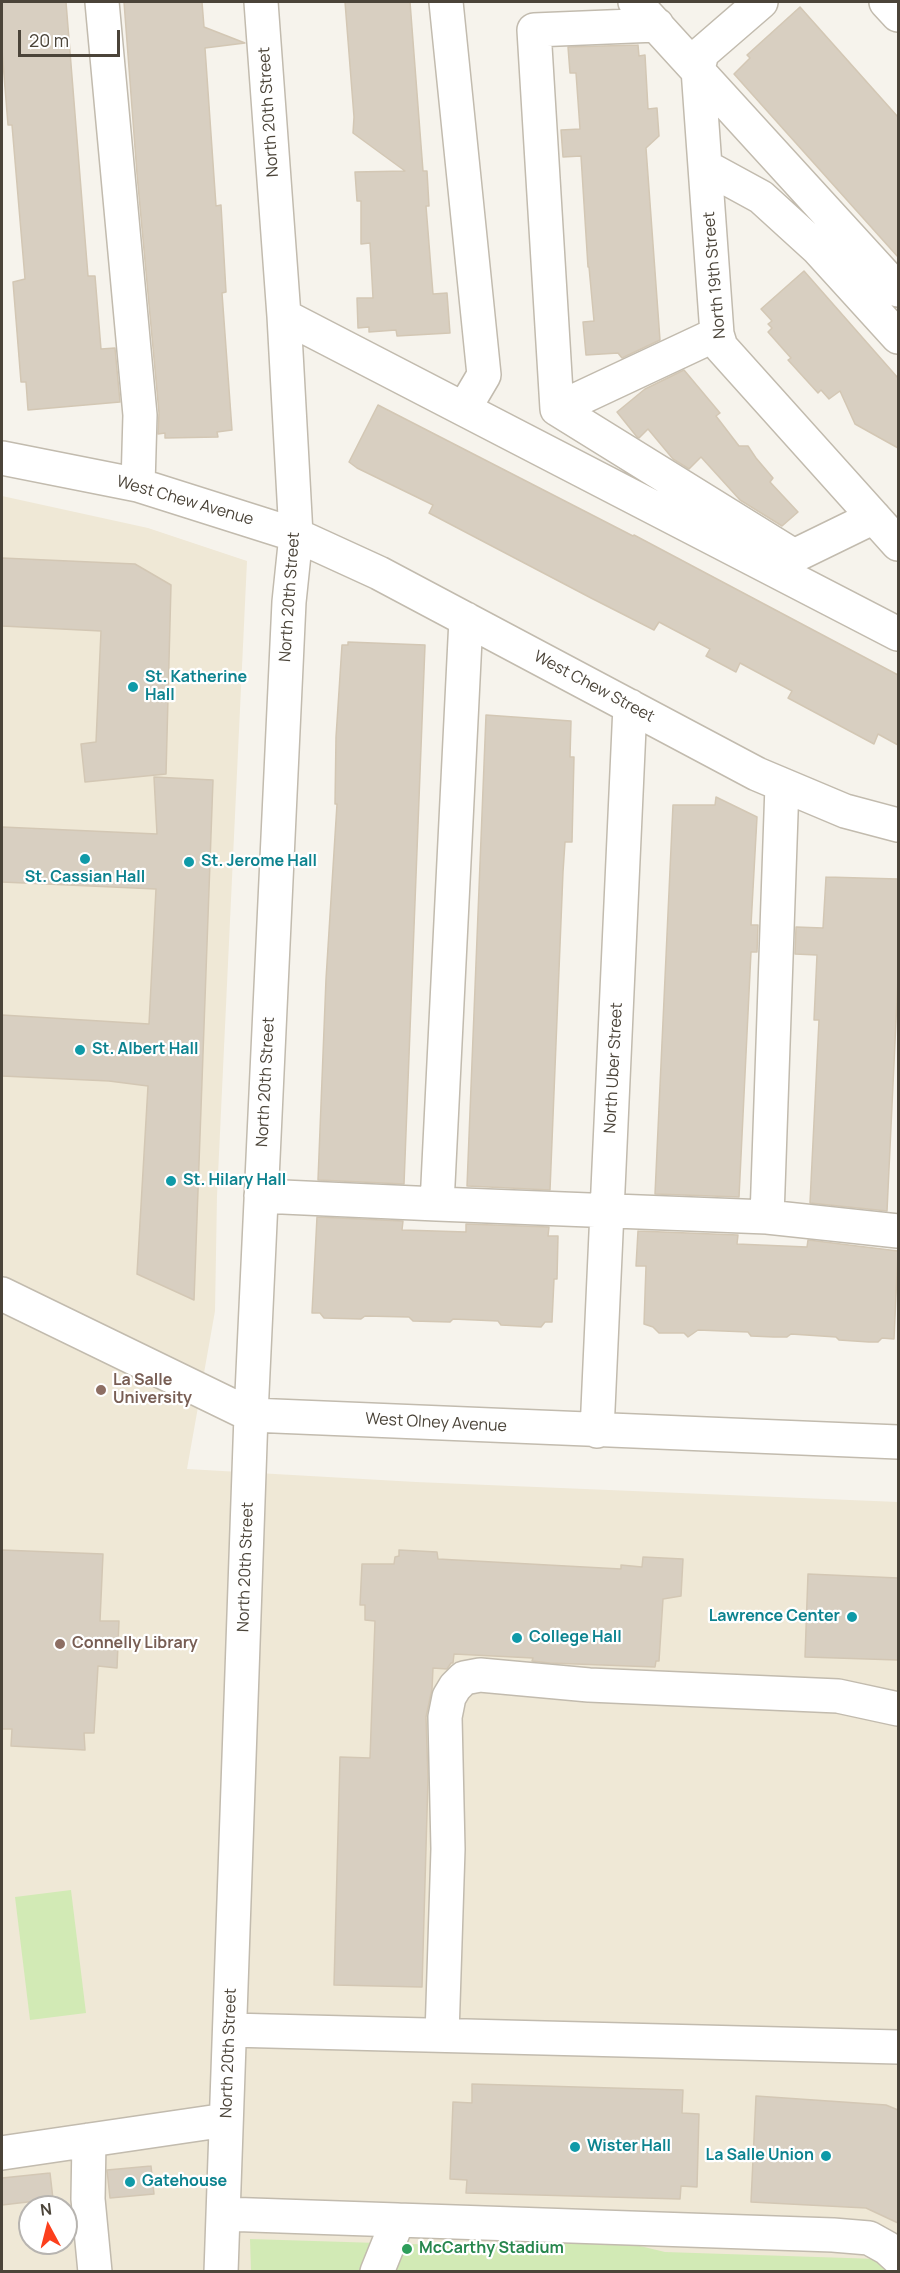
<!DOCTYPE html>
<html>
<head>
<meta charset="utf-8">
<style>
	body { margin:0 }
	#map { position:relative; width:900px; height:2273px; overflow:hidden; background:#f6f3ec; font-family:Manrope,sans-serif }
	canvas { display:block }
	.frame { position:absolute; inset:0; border:3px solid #4b4439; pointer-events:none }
	.north { position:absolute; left:18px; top:2195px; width:60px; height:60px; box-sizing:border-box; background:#fff; border:2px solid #b7b4b0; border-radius:50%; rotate:353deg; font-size:16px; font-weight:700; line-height:24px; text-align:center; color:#4b4439 }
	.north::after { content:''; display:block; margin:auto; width:21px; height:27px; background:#fc3f1d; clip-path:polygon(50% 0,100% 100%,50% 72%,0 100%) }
	.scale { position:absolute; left:18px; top:30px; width:102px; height:27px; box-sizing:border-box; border:3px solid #4b4439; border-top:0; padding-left:8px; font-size:18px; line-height:21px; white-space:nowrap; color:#4b4439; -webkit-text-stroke:4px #fff; paint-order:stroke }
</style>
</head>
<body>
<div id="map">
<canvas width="900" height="2273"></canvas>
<div class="frame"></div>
<div class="north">N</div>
<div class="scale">20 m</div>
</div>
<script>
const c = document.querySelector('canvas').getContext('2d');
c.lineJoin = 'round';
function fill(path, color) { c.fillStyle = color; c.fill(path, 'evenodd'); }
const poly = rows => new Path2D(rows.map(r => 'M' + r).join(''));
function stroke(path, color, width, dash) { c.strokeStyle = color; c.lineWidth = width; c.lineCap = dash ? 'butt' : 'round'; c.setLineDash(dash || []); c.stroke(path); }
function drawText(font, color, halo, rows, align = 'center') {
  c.font = font + ' Manrope,sans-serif'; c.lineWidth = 4.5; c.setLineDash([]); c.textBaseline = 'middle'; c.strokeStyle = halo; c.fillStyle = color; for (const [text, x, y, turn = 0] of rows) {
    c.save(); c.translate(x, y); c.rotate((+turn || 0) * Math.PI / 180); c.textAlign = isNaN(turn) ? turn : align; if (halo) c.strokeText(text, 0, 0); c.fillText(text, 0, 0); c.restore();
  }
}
const education = poly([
	[2,496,148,528,247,561,217,1196,215,1311,187,1469,416,1482,898,1502,898,2271,2,2272],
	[30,2207,66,2207,66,2243,30,2243]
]);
const green = poly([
	[71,1890,86,2013,30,2020,15,1897],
	[250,2239,538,2248,575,2241,623,2242,665,2252,878,2259,886,2271,251,2271]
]);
const building = poly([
	[2,2,66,2,88,276,95,276,101,349,115,348,120,402,28,410,26,382,21,382,13,282,25,279,12,125,8,125,2,50,2,2],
	[124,2,202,2,204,27,245,43,205,48,216,206,221,205,226,292,222,293,232,430,217,432,218,437,165,438,165,433,158,434,159,413,137,174,124,2],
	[345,2,410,2,423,171,427,171,429,206,426,206,433,294,447,293,450,333,397,336,396,330,369,332,369,327,358,328,357,298,373,298,370,243,361,244,361,201,357,201,355,172,405,171,353,133,354,117,345,2],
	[800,7,898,117,898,257,734,74,750,58,747,55,800,7],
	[638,45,639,56,645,55,648,109,657,108,659,136,646,148,660,340,622,358,618,353,586,355,583,322,594,321,589,267,588,267,581,156,563,157,561,130,580,129,576,73,570,73,568,47,638,45],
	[804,271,898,378,898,448,855,424,840,391,829,399,821,390,818,393,788,360,791,358,768,332,772,328,768,324,772,321,761,309,804,271],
	[684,370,720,413,716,416,739,446,748,446,756,458,773,478,770,482,798,512,782,526,740,500,701,457,689,469,673,459,648,429,639,438,637,437,617,412,645,389,684,370],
	[378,405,633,536,634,535,898,675,898,745,878,734,874,744,788,698,792,691,740,663,736,672,706,656,710,649,659,622,654,630,591,598,429,513,433,505,357,468,349,462,378,405],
	[2,558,135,564,171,585,166,774,85,782,81,744,96,742,101,631,2,626,2,558],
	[348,642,425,645,404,1184,318,1180,326,979,337,804,335,804,336,737,342,645,348,645,348,642],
	[486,715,571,721,570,757,574,757,572,842,565,842,563,872,550,1190,467,1186,486,715],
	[154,777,213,780,194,1300,137,1274,148,1086,109,1081,2,1076,2,1015,149,1024,156,889,2,882,2,827,157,834,154,777],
	[716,797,757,817,751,925,758,925,757,952,751,952,739,1197,655,1194,673,805,715,805,716,797],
	[826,877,898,879,898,979,887,1211,810,1203,819,1020,814,1020,817,955,795,954,796,927,823,928,826,877],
	[317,1217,403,1221,402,1230,435,1231,466,1232,466,1224,549,1227,548,1236,558,1236,557,1279,554,1279,552,1322,545,1322,541,1327,501,1325,498,1321,453,1319,450,1322,413,1321,409,1317,365,1316,361,1319,324,1318,320,1313,312,1313,317,1217],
	[638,1231,738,1235,737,1244,807,1247,808,1240,898,1251,894,1339,882,1338,878,1342,869,1342,839,1340,836,1337,791,1334,787,1337,774,1337,751,1336,748,1332,698,1330,688,1337,684,1333,659,1333,653,1327,644,1324,646,1266,636,1266,638,1231],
	[2,1550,103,1554,100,1621,119,1621,117,1668,98,1666,94,1733,84,1733,85,1750,11,1746,12,1729,2,1729,2,1550],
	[399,1550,437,1552,438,1559,621,1569,621,1565,642,1567,643,1557,683,1559,681,1596,663,1599,659,1661,656,1661,655,1667,550,1663,532,1661,533,1658,454,1654,453,1663,451,1663,447,1669,433,1668,432,1689,426,1717,428,1778,422,1987,334,1985,340,1757,370,1758,375,1621,365,1620,365,1605,360,1605,362,1564,394,1564,395,1557,399,1556,399,1550],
	[808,1574,898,1578,898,1660,805,1657,808,1574],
	[472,2084,683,2090,682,2113,699,2114,697,2187,681,2186,680,2199,466,2193,467,2180,450,2179,453,2102,472,2103,472,2084],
	[756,2096,886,2105,898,2110,898,2223,866,2208,751,2202,756,2096],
	[151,2166,154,2194,110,2198,107,2170,151,2166],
	[50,2173,53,2199,2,2205,2,2178,50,2173]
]);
const minor = poly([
	[102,2,140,415,138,485],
	[446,2,484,375,464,409],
	[635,2,898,290],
	[761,2,702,53,698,69,717,334,721,347,898,544],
	[886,2,898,15],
	[657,25,534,30,557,409,794,556,874,517],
	[706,167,761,197,817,248,898,337],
	[284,316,898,634],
	[557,409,717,334],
	[2,458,138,485,296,535,379,573,757,774,845,811,898,825],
	[466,619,437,1204,767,1217,782,785],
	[261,1196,437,1204],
	[767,1217,898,1231],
	[2,1294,251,1415,898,1442],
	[597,1431,630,706],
	[230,2030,898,2047],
	[442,2035,448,1849,445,1717,449,1697,455,1687,464,1678,480,1675,589,1685,838,1696,898,1709],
	[89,2140,88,2199,95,2272],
	[2,2153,226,2120],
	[223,2214,833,2235,869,2238,887,2248,898,2258],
	[221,2272,251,1415,289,602,296,535,284,316,261,2],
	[377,2272,398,2220]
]);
const markers = [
	[133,687,6,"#0f9aa8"],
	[85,859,6,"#0f9aa8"],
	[189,862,6,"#0f9aa8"],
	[80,1050,6,"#0f9aa8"],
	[171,1181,6,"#0f9aa8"],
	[101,1390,6,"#8d6e63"],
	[852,1617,6,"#0f9aa8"],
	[517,1638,6,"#0f9aa8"],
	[60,1644,6,"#8d6e63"],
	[575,2147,6,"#0f9aa8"],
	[826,2156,6,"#0f9aa8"],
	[130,2182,6,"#0f9aa8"],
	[407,2249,6,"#2e9e5b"]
];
const streetNames = [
	["North 20th Street",269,112,-94],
	["North 19th Street",715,275,-95],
	["West Chew Avenue",185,501,16],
	["North 20th Street",290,597,-86],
	["West Chew Street",594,687,28],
	["North Uber Street",614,1068,-87],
	["North 20th Street",266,1082,-87],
	["West Olney Avenue",436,1423,3],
	["North 20th Street",246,1567,-88],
	["North 20th Street",229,2053,-88]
];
const cultureNames = [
	["St. Katherine",145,678],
	["Hall",145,696],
	["St. Jerome Hall",201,862],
	["St. Cassian Hall",85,878,"center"],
	["St. Albert Hall",92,1050],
	["St. Hilary Hall",183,1181],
	["Lawrence Center",840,1617,"right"],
	["College Hall",529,1638],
	["Wister Hall",587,2147],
	["La Salle Union",814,2156,"right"],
	["Gatehouse",142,2182]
];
const educationNames = [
	["La Salle",113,1381],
	["University",113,1399],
	["Connelly Library",72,1644]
];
const leisureNames = [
	["McCarthy Stadium",419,2249]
];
fill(education, '#efe8d6');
fill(green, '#d2eab5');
fill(building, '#d8cfc1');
stroke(building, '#d3c7b4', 1.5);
stroke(minor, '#c2bbae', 36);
stroke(minor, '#fff', 33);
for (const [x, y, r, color] of markers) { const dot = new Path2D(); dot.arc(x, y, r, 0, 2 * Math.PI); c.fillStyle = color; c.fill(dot); stroke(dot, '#fff', 2); }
drawText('16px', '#4b4439', '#fff', streetNames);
drawText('bold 16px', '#0d838f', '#fff', cultureNames, 'left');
drawText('bold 16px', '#785e54', '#fff', educationNames, 'left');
drawText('bold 16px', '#27864d', '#fff', leisureNames, 'left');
</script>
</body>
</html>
